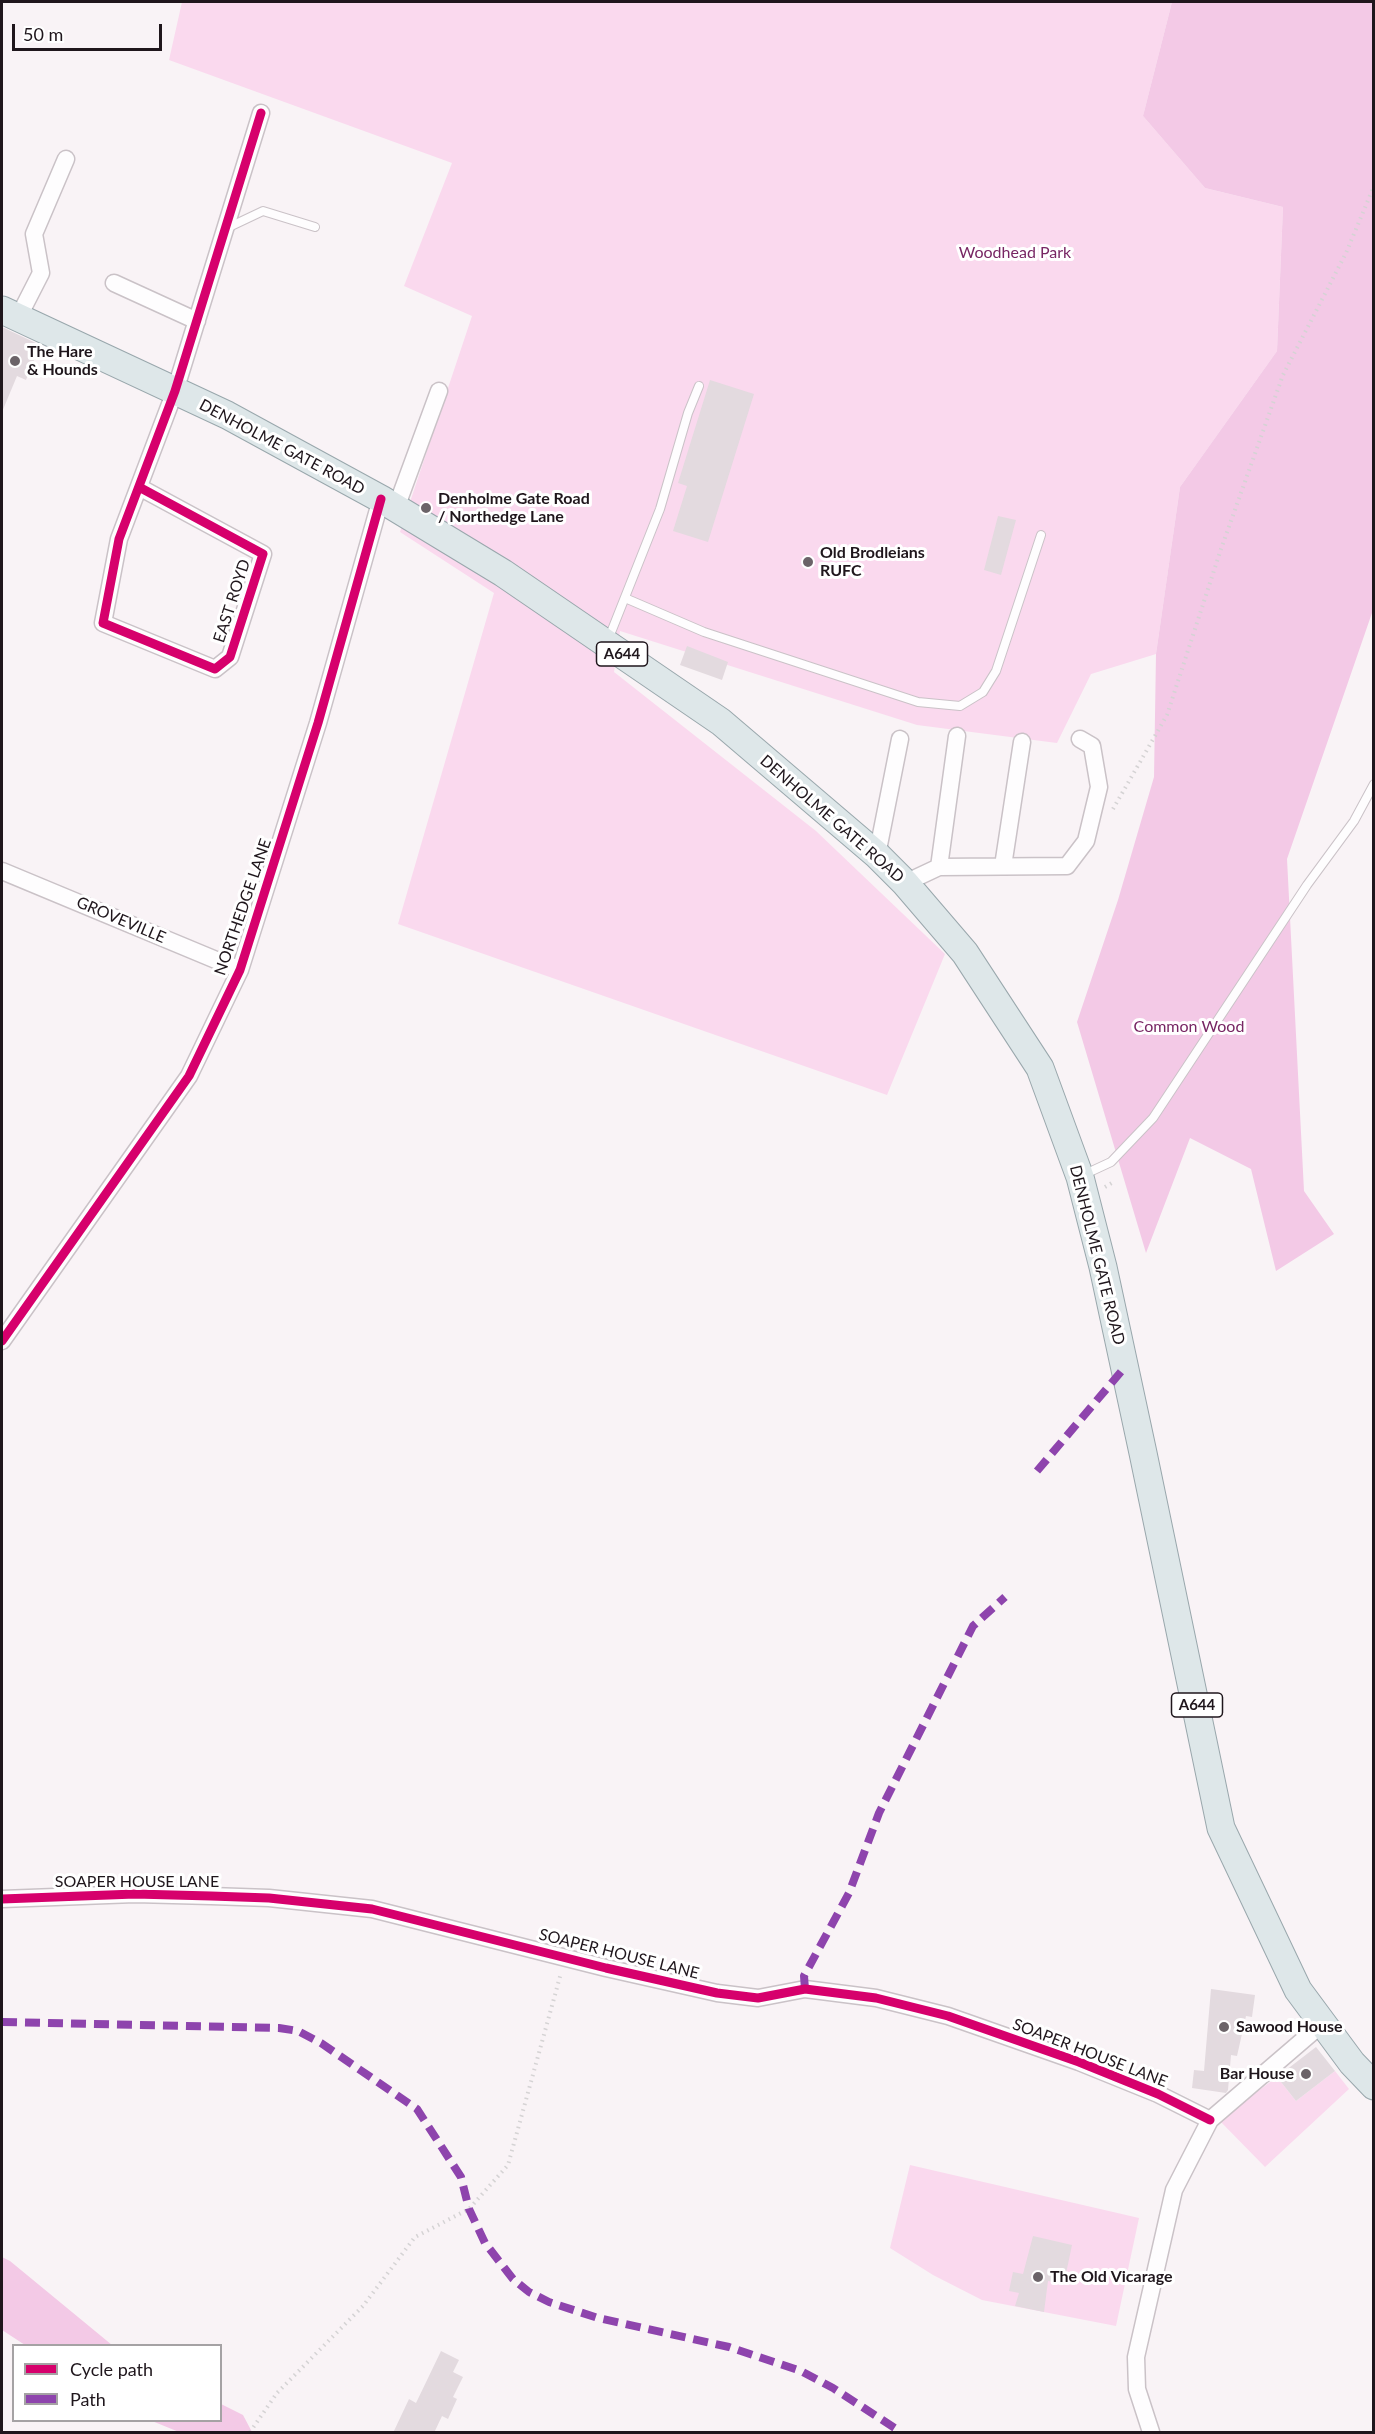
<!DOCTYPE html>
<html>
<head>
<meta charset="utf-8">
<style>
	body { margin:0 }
	#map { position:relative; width:1375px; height:2434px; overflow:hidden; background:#f9f3f6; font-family:Lato,sans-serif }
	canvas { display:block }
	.frame { position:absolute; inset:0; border:3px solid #1f161c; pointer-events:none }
	.legend { position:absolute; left:12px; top:2344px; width:210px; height:78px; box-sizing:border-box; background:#fff; border:2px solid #a5a2a4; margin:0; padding:8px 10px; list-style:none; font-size:18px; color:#1f161c }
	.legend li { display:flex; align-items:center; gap:12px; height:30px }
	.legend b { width:30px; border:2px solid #a5a2a4 }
	.scale { position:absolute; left:12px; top:24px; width:150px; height:27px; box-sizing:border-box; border:3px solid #1f161c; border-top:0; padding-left:8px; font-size:18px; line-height:21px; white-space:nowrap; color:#1f161c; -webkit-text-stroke:4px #fff; paint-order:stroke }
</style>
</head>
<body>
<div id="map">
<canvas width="1375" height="2434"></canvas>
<div class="frame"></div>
<ul class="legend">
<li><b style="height:8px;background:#d6006c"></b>Cycle path</li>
<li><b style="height:8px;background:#8e44ad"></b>Path</li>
</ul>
<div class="scale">50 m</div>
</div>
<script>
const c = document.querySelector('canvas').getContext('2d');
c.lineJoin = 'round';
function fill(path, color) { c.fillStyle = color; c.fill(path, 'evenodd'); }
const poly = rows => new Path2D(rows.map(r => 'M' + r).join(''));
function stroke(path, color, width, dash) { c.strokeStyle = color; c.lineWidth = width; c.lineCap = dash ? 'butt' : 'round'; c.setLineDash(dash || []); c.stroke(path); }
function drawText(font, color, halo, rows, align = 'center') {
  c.font = font + ' Lato,sans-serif'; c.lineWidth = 6; c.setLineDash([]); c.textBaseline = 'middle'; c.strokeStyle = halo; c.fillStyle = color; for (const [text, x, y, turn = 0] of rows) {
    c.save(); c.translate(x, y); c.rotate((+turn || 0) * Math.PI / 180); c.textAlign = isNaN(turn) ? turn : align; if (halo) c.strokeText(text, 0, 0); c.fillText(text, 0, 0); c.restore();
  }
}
const green = poly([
	[182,2,1172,2,1143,116,1205,188,1283,207,1277,351,1180,487,1156,654,1091,674,1057,743,917,725,620,631,614,672,816,831,945,954,887,1095,398,924,494,593,400,532,472,316,404,286,452,163,169,60],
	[1335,2071,1349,2089,1265,2167,1219,2120,1277,2077,1296,2101],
	[910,2165,1139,2218,1116,2326,982,2300,933,2275,890,2248]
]);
const forest = poly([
	[1172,2,1373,2,1373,610,1287,859,1304,1191,1334,1234,1276,1271,1251,1169,1190,1138,1146,1253,1077,1022,1118,900,1154,777,1156,654,1180,487,1277,351,1283,207,1205,188,1143,116],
	[2,2257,10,2261,112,2345,25,2345,2,2330],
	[221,2404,243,2415,252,2432,179,2432,152,2421,220,2420]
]);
const building = poly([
	[2,327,40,345,26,380,17,376,2,412],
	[710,380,754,394,708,542,673,531,687,486,678,483],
	[998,516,1016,520,1001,575,984,570],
	[687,646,728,662,722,680,680,665],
	[1211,1989,1255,1995,1252,2017,1246,2016,1237,2056,1231,2055,1228,2090,1226,2093,1192,2088,1194,2070,1204,2071],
	[1316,2047,1335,2071,1296,2101,1277,2077],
	[1033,2236,1072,2245,1064,2283,1048,2281,1044,2312,1015,2306,1019,2293,1009,2291,1013,2272,1023,2274],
	[441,2351,459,2360,453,2372,463,2377,453,2397,457,2399,448,2419,442,2416,434,2433,393,2433,409,2399,416,2403]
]);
const path = poly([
	[1113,809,1167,715,1221,549,1283,375,1346,253,1374,186],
	[1105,1187,1115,1181],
	[250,2432,277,2393,363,2306,415,2237,469,2209,508,2165,561,1973]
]);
const lane = poly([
	[225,229,263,211,315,227],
	[625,598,704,632,918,702,960,706,983,692,996,671,1041,535],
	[608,640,660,509,688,413,699,386],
	[1083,1175,1111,1162,1153,1118,1307,885,1354,821,1374,784]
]);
const street = poly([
	[114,283,197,321],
	[18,318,41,273,34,234,66,159],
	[139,487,263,554,230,657,215,669,103,623,119,539,175,391,261,113],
	[396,508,439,391],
	[877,855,900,739],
	[1003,866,1022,742],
	[939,867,1067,866,1086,841,1099,787,1092,746,1080,739],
	[2,871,240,970],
	[905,883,939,867,957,736],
	[2,1341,189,1076,240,970,318,723,381,499],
	[2,1899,135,1894,211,1896,269,1898,372,1909,606,1968,717,1993,758,1998,805,1989,876,1998,948,2016,1079,2062,1158,2094,1210,2120],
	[1151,2432,1137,2389,1136,2357,1174,2190,1210,2120,1323,2023]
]);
const primary = poly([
	[2,310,227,415,381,499,503,573,721,722,877,855,905,883,965,953,1040,1068,1080,1177,1103,1267,1143,1453,1221,1828,1298,1990,1352,2063,1374,2086]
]);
const quiet = poly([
	[1037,1471,1125,1367],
	[805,1989,804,1976,849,1893,879,1813,973,1626,1005,1597],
	[2,2022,279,2028,298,2031,321,2043,417,2109,461,2177,469,2209,485,2243,513,2279,529,2292,549,2302,598,2318,729,2347,801,2371,833,2388,901,2432]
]);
const cycleway = poly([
	[139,487,263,554,230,657,215,669,103,623,119,539,175,391,261,113],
	[2,1341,189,1076,240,970,318,723,381,499],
	[2,1899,135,1894,211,1896,269,1898,372,1909,606,1968,717,1993,758,1998,805,1989,876,1998,948,2016,1079,2062,1158,2094,1210,2120]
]);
const markers = [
	[15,361,6,"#6b6368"],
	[426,508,6,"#6b6368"],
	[808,562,6,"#6b6368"],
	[1224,2027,6,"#6b6368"],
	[1306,2074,6,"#6b6368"],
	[1038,2277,6,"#6b6368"]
];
const shields = [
	[622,654,51],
	[1197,1705,51]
];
const shieldNames = [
	["A644",622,654],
	["A644",1197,1705]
];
const parkNames = [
	["Woodhead Park",1015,253],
	["Common Wood",1189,1027]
];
const poiNames = [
	["The Hare",27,352],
	["& Hounds",27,370],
	["Denholme Gate Road",438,499],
	["/ Northedge Lane",438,517],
	["Old Brodleians",820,553],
	["RUFC",820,571],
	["Sawood House",1236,2027],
	["Bar House",1294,2074,"right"],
	["The Old Vicarage",1050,2277]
];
const streetNames = [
	["DENHOLME GATE ROAD",282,447,28],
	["EAST ROYD",232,601,-72],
	["DENHOLME GATE ROAD",832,819,41],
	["NORTHEDGE LANE",243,907,-71],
	["GROVEVILLE",121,920,23],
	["DENHOLME GATE ROAD",1097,1255,76],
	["SOAPER HOUSE LANE",137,1882],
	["SOAPER HOUSE LANE",619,1954,14],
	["SOAPER HOUSE LANE",1090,2053,21]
];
fill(green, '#fad9ee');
fill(forest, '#f3c9e6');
fill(building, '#e3dadf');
stroke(lane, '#cac2c7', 10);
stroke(street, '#cac2c7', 19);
stroke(primary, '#99a7ac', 29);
stroke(path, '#d5d3d4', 4, [1.5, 4.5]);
stroke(lane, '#fefdfe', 8);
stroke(street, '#fefdfe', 16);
stroke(primary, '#dee7e9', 27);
stroke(quiet, '#8e44ad', 8, [15, 8]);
stroke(cycleway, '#d6006c', 9);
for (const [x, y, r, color] of markers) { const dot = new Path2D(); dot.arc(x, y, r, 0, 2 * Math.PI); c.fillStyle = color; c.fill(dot); stroke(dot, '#fff', 2); }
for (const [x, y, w] of shields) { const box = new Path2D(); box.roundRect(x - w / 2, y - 12, w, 24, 4.5); c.fillStyle = '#fff'; c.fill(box); stroke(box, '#1f161c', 1.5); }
drawText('bold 15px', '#1f161c', null, shieldNames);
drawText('16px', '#782664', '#fff', parkNames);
drawText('bold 16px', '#1f161c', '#fff', poiNames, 'left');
drawText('16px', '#1f161c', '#fff', streetNames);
</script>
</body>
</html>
